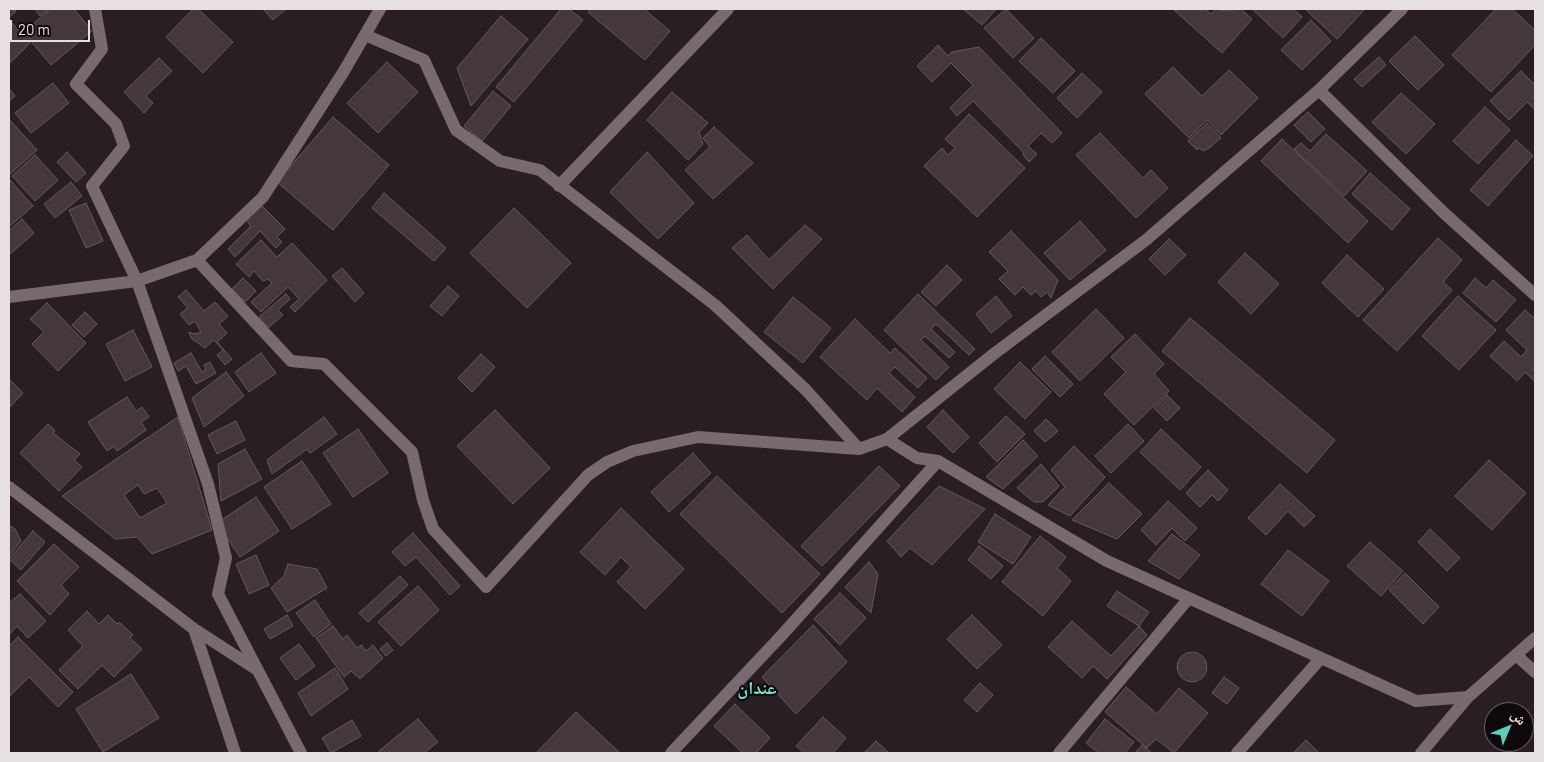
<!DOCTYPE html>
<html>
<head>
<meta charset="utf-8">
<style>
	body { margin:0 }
	#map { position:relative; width:1544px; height:762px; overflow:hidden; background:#281e23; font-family:Barlow,"Noto Naskh Arabic",sans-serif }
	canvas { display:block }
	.frame { position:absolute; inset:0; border:10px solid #e7e0e3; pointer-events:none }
	.north { position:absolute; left:1484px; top:702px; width:50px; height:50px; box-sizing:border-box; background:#0e090c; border:1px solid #655f62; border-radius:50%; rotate:45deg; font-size:14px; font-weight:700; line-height:20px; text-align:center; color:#e7e0e3 }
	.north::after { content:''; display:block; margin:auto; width:18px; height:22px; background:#5cceba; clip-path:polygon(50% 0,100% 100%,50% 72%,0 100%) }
	.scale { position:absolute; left:10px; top:20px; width:80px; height:22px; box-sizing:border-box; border:2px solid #e7e0e3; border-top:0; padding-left:6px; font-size:15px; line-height:18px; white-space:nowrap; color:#e7e0e3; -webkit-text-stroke:4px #0e090c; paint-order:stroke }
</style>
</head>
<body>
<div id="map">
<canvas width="1544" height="762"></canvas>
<div class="frame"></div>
<div class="north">ش</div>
<div class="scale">20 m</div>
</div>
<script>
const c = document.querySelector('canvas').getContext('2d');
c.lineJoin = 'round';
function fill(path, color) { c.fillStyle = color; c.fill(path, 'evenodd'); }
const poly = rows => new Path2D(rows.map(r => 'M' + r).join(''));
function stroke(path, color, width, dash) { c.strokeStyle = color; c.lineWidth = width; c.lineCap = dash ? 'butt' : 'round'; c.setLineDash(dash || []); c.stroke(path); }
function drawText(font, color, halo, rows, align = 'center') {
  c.font = font + ' Barlow,"Noto Naskh Arabic",sans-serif'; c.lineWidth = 4; c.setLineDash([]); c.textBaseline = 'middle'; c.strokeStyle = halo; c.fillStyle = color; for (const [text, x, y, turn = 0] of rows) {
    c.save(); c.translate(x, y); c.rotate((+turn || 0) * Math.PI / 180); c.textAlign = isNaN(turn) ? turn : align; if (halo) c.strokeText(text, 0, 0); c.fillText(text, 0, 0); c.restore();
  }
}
const building = poly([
	[9,9,16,11,9,18,9,9],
	[35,9,49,9,40,16,35,9],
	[51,9,74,9,92,31,51,65,23,32,51,9],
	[193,9,198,9,233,42,203,73,166,37,193,9],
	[263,9,286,9,273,20,263,9],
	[561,9,569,9,583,20,514,102,496,87,561,9],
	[591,9,644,9,670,31,645,60,588,12,591,9],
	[963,9,996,9,982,25,963,9],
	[1006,9,1034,38,1013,58,984,28,1006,9],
	[1198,9,1200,11,1205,9,1211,14,1216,9,1226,11,1241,9,1252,19,1222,53,1174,10,1198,9],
	[1252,9,1293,9,1302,17,1283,38,1252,9],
	[1305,9,1365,9,1337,39,1305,9],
	[1496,9,1512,9,1535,30,1535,45,1491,92,1452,55,1496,9],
	[501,16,528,39,471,106,457,68,501,16],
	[1311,20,1331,41,1302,70,1281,50,1311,20],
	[11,22,30,43,9,64,9,24,11,22],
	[1415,36,1444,65,1418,90,1389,61,1415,36],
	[1041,38,1075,71,1053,93,1019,61,1041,38],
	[938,45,948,56,952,52,979,47,1062,133,1052,143,1041,133,1028,146,1037,154,1029,162,1024,156,1023,152,973,101,957,116,950,108,973,85,951,63,932,82,917,66,938,45],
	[1379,57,1386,65,1362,87,1354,79,1379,57],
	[159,58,172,71,146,96,153,103,144,113,124,92,159,58],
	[387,62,418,92,378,133,347,103,387,62],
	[1173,67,1202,96,1229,70,1258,98,1221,135,1207,120,1189,138,1145,94,1173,67],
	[1521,71,1535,85,1535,110,1527,102,1509,120,1490,101,1521,71],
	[1082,73,1102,92,1077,118,1057,98,1082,73],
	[53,83,69,103,31,133,15,113,53,83],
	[9,88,15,96,9,101,9,88],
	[493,91,511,106,482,141,464,126,493,91],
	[672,92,708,123,699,132,703,144,688,160,647,120,672,92],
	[1401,93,1435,124,1406,154,1372,122,1401,93],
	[1485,107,1510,130,1478,164,1453,141,1485,107],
	[1308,112,1325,129,1311,142,1294,125,1308,112],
	[969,114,1025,168,977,217,924,166,942,148,948,155,955,148,945,139,969,114],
	[333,117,389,165,333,230,277,182,333,117],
	[9,119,37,150,9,175,9,119],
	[1207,123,1221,138,1209,148,1203,151,1199,148,1197,150,1188,141,1207,123],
	[714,127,753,163,713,199,685,170,710,147,703,138,714,127],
	[1100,133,1143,178,1151,170,1168,188,1136,218,1076,155,1100,133],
	[1326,134,1367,171,1344,196,1294,149,1301,143,1310,151,1326,134],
	[1282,139,1368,221,1348,243,1261,161,1282,139],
	[1516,140,1533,156,1488,206,1470,190,1516,140],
	[67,152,86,173,76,182,57,162,67,152],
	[647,152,694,203,658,239,610,192,647,152],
	[35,155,58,180,35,201,12,176,35,155],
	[1370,173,1410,209,1392,230,1352,194,1370,173],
	[11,181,33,206,9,227,9,183,11,181],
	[71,182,82,196,55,218,44,204,71,182],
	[384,193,446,248,434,261,372,208,384,193],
	[86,203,103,241,86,248,69,210,86,203],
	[260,204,285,229,277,237,282,242,276,248,260,231,235,257,228,249,251,226,245,219,260,204],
	[514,208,571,263,527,308,470,253,514,208],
	[22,219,34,233,9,255,9,231,22,219],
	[1080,221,1106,250,1070,280,1044,253,1080,221],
	[805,225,822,239,773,289,732,248,747,235,769,260,805,225],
	[1011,231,1058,280,1051,298,1047,292,1041,297,1036,291,1031,295,1023,287,1015,295,999,279,1008,271,989,252,1011,231],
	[1438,238,1462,260,1443,282,1452,290,1397,351,1363,320,1438,238],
	[1169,239,1186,255,1165,275,1149,259,1169,239],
	[261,240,277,257,292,243,327,280,295,312,290,307,299,299,288,287,261,312,251,302,272,283,268,279,263,281,254,271,249,277,236,264,261,240],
	[1245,253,1279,284,1251,314,1218,282,1245,253],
	[1347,255,1384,289,1358,317,1322,283,1347,255],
	[947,265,962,280,936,306,921,292,947,265],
	[342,268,364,293,355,302,332,276,342,268],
	[243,278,256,291,245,302,232,289,243,278],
	[1475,278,1486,288,1493,280,1516,300,1496,322,1463,293,1475,278],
	[448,286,459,296,442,316,430,306,448,286],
	[186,290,204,311,215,302,228,316,219,324,227,333,217,342,232,359,225,365,217,355,223,350,214,340,205,348,191,338,189,332,195,334,201,332,195,321,189,325,180,314,188,308,178,297,186,290],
	[286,294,290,299,278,310,283,315,268,328,259,317,286,294],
	[918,294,975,349,969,355,936,324,931,329,955,352,949,358,925,336,921,340,949,367,936,380,884,330,918,294],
	[996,296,1012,316,991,333,976,314,996,296],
	[1458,296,1496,330,1459,370,1422,336,1458,296],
	[793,297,831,328,803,363,764,332,793,297],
	[47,303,86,343,58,371,32,344,44,332,30,319,47,303],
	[1096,309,1124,338,1080,381,1052,352,1096,309],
	[1525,310,1535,319,1535,382,1525,372,1517,381,1490,356,1504,341,1521,357,1527,350,1506,330,1525,310],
	[85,312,97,324,84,337,72,325,85,312],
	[1190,318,1335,440,1307,473,1162,351,1190,318],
	[855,319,890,353,895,348,927,378,918,388,895,367,889,373,915,397,902,412,877,388,867,400,820,357,855,319],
	[133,330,152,367,125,381,106,344,133,330],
	[1135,334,1164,364,1154,374,1169,391,1134,425,1104,394,1126,372,1111,357,1135,334],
	[191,353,202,372,206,370,204,365,210,362,216,373,196,384,186,366,178,371,174,363,191,353],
	[261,353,276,373,249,392,235,372,261,353],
	[481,354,495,367,472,392,458,378,481,354],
	[1045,356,1073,384,1060,397,1032,369,1045,356],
	[1020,362,1051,392,1025,419,994,389,1020,362],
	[226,372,244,396,204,427,192,398,226,372],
	[9,379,23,393,9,408,9,379],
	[1167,395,1180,408,1167,421,1154,408,1167,395],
	[127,397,136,411,142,407,149,417,141,422,146,430,117,451,114,446,107,451,88,422,127,397],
	[495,410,550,468,513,504,457,446,495,410],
	[943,410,969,437,953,453,927,427,943,410],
	[1006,416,1025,434,997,462,979,443,1006,416],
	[178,417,212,530,152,554,137,537,115,539,62,496,178,417],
	[138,485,144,494,157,488,167,503,140,518,124,495,138,485],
	[324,417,337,434,310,453,307,449,272,474,267,460,324,417],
	[1046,419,1058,431,1045,442,1034,431,1046,419],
	[236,421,245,440,217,454,208,435,236,421],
	[48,424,55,431,53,433,80,454,74,460,82,467,59,491,20,453,48,424],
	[1128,424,1144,441,1111,473,1095,456,1128,424],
	[358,429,388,473,353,497,323,453,358,429],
	[1161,429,1201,467,1180,490,1140,452,1161,429],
	[1023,440,1038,456,1003,489,986,477,1023,440],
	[1074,446,1105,477,1070,516,1048,505,1065,487,1051,470,1074,446],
	[245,449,262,479,221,501,218,464,245,449],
	[693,453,711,473,669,512,651,492,693,453],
	[1489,460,1526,493,1492,530,1455,496,1489,460],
	[302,461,331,504,292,529,264,487,302,461],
	[1041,464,1059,486,1043,502,1034,502,1017,488,1041,464],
	[879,466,900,486,822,566,801,546,879,466],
	[1208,470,1228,490,1218,501,1212,495,1200,507,1186,493,1208,470],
	[717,476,820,574,782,613,680,514,717,476],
	[1109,483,1142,514,1117,539,1072,520,1109,483],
	[1280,484,1315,516,1304,527,1288,511,1266,535,1248,518,1280,484],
	[939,486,985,509,932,565,910,548,901,557,887,541,939,486],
	[256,497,279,531,240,557,217,523,256,497],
	[1168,501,1197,528,1185,541,1172,528,1156,545,1141,530,1168,501],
	[621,508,684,569,645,609,617,582,631,567,621,557,605,575,580,552,621,508],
	[995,514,1031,537,1013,564,978,542,995,514],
	[9,525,15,529,21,541,9,556,9,525],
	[1430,529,1460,558,1447,571,1418,542,1430,529],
	[33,531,45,542,21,570,9,559,33,531],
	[413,533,460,586,450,595,416,557,405,566,392,552,413,533],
	[1172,534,1200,555,1179,579,1148,561,1172,534],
	[1040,536,1066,557,1057,568,1071,581,1043,616,1002,582,1040,536],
	[1370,542,1403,571,1381,596,1347,566,1370,542],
	[54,544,79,567,61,585,69,594,50,615,17,581,54,544],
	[979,546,1003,566,991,579,968,560,979,546],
	[1288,550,1329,581,1302,616,1261,584,1288,550],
	[256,555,269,585,249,594,236,564,256,555],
	[869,562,878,574,871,613,845,587,869,562],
	[288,564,317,569,327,588,287,612,271,588,284,576,288,564],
	[1405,573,1439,607,1423,624,1389,590,1405,573],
	[400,576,408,585,368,622,359,613,400,576],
	[418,586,439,610,401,646,378,622,418,586],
	[1117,591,1149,612,1139,626,1107,606,1117,591],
	[840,593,866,618,840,645,814,619,840,593],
	[20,594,46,621,28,638,17,626,9,635,9,603,20,594],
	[315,600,331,624,314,637,296,613,315,600],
	[87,611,99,624,108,615,117,624,119,622,133,635,130,638,142,649,114,677,102,665,78,689,59,670,83,646,68,630,87,611],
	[287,615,293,626,270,639,264,629,287,615],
	[972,615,1002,645,977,669,947,639,972,615],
	[1072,621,1111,656,1139,626,1147,635,1107,679,1093,666,1082,678,1048,647,1072,621],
	[813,625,847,662,796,714,762,677,813,625],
	[333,626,343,639,347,635,357,648,361,645,366,651,373,645,383,658,360,679,351,671,344,677,316,638,333,626],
	[18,637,73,692,58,707,29,677,9,697,9,646,18,637],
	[387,643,393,650,386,656,380,649,387,643],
	[299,644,315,666,296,680,280,658,299,644],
	'1177 667a15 15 0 1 1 30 0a15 15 0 1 1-30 0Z',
	[335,668,348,689,311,716,298,693,335,668],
	[131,674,159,718,103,752,76,709,131,674],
	[1224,677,1239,688,1227,704,1212,693,1224,677],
	[980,683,993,695,977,712,964,700,980,683],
	[1126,687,1157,714,1179,688,1208,713,1174,753,1156,739,1147,748,1105,712,1126,687],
	[735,704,770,738,756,753,743,753,714,726,735,704],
	[576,712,620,753,536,753,576,712],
	[823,717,846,738,833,753,804,753,796,746,823,717],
	[418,719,438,742,424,753,380,753,379,751,418,719],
	[1105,719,1134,742,1125,753,1099,753,1086,743,1105,719],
	[352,720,361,736,331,753,322,738,352,720],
	[1306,740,1319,753,1293,753,1306,740],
	[876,741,889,753,864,753,876,741],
	[1142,745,1152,753,1135,753,1142,745]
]);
const minor = poly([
	[95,9,102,49,76,84,116,124,124,146,92,186,137,281,208,484,226,558,218,594,301,753],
	[365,35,424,60,456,130,500,161,540,170,715,305,806,390,859,449,887,439,995,353,1146,240,1319,90,1402,9],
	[1319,90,1444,213,1535,295],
	[559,186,728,9],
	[197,260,291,361,324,364,412,452,423,500,433,529,486,587,588,475,607,462,633,451,698,437,859,449],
	[9,297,137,281,197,260,263,197,344,71,380,9],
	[887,439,917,458,938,461,1107,561,1416,701,1468,697,1535,638],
	[9,487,194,629,256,669],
	[194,629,235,753],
	[1516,655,1535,672],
	[671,753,782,635,938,461],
	[1059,753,1189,598],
	[1237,753,1321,658],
	[1421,753,1468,697]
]);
const districtNames = [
	["عندان",757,688]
];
fill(building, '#44383d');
stroke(building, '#65585e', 1);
stroke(minor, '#786a70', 12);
drawText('bold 18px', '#7de3d0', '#0e090c', districtNames);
</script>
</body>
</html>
